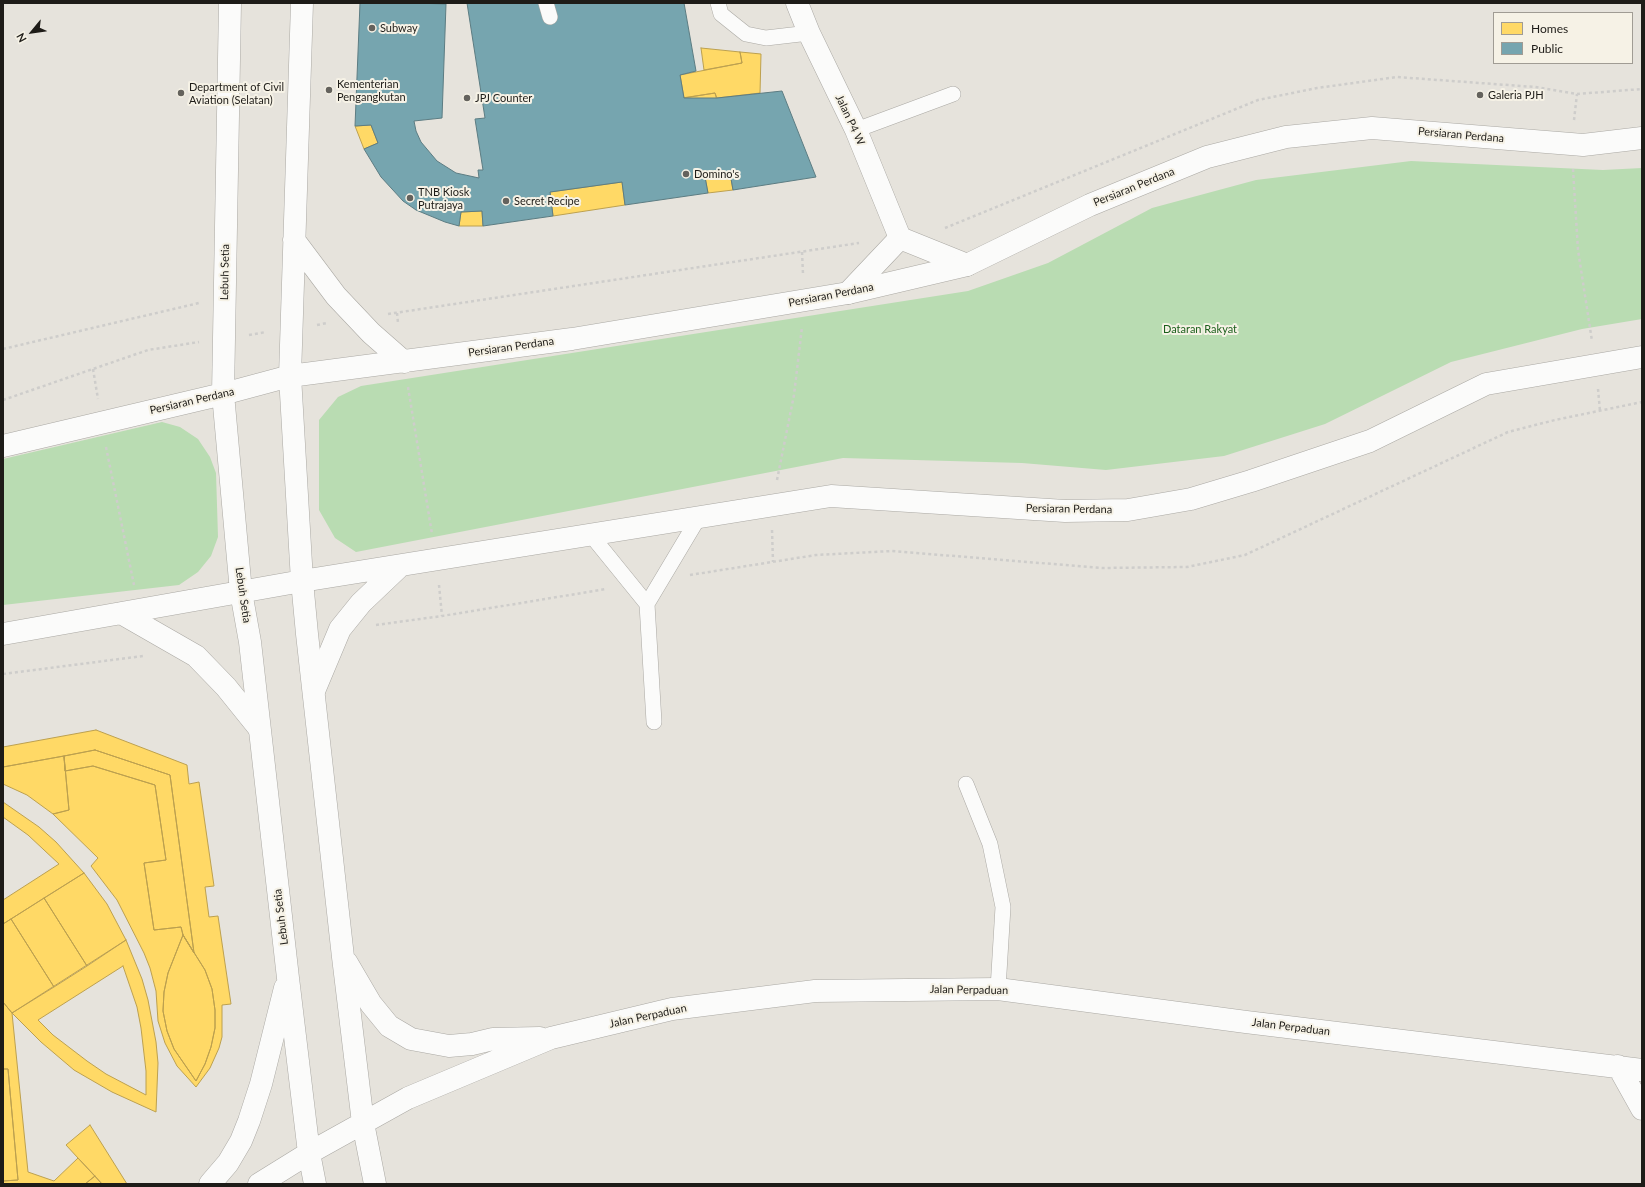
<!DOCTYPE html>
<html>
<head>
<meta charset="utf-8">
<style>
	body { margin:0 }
	#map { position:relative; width:1645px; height:1187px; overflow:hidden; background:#e6e3dc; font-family:Lato,sans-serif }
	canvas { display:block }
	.frame { position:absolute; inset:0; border:4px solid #1e1c18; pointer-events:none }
	.legend { position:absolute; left:1493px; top:12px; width:140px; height:52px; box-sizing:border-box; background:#f6f2e6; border:1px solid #a09c94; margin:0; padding:5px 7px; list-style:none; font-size:12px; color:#1e1c18 }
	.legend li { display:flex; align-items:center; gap:8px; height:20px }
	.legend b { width:20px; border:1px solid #a09c94 }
	.north { position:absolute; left:12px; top:12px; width:40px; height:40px; -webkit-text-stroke:3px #f6f2e6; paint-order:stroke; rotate:241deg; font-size:11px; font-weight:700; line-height:16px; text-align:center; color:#1e1c18 }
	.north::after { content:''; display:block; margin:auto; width:14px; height:18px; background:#1e1c18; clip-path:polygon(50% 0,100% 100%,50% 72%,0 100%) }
</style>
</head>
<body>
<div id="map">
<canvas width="1645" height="1187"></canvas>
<div class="frame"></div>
<ul class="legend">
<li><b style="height:11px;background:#ffd966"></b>Homes</li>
<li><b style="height:11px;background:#76a5af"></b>Public</li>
</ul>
<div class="north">N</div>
</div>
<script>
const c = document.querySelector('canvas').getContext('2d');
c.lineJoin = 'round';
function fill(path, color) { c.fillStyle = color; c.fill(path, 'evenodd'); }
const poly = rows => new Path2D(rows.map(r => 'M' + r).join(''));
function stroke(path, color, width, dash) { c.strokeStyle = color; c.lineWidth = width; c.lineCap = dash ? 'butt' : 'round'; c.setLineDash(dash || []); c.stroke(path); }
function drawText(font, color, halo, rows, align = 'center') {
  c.font = font + ' Lato,sans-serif'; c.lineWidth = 4; c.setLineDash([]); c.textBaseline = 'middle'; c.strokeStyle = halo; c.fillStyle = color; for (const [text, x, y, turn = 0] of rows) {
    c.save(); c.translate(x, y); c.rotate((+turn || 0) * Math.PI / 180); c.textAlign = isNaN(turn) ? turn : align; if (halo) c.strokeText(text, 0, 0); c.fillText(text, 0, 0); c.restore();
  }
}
const green = poly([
	[1411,161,1603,170,1642,168,1642,319,1582,329,1451,362,1325,424,1224,456,1106,470,1022,463,843,458,356,552,335,538,319,510,319,420,338,397,361,386,968,291,1048,263,1152,208,1256,180],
	[162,422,180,427,198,439,210,457,216,473,218,537,211,556,198,572,179,585,3,605,3,459]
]);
const homes = poly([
	[701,48,740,52,742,63,704,70,701,48],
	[740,52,761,54,760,93,717,98,715,93,684,98,680,75,742,63,740,52],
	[645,80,649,103,715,93,718,105,591,125,585,88,645,80],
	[371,125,378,143,364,149,355,126,371,125],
	[730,173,733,190,708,193,705,177,730,173],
	[622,182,625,205,553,216,550,192,622,182],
	[482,211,483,226,459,226,461,212,482,211],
	[96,730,187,765,189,784,199,782,214,886,205,887,209,917,218,916,231,1004,222,1005,222,1037,219,1048,210,1068,196,1087,177,1066,165,1043,158,1021,156,991,150,968,144,953,117,900,91,866,98,858,53,814,69,810,64,756,3,767,3,747,96,730],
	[183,935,205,970,212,989,215,1010,215,1028,211,1047,205,1064,196,1081,174,1049,167,1031,163,1011,164,992,168,973,183,935],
	[95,750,170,775,194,953,183,935,181,927,154,930,144,863,166,860,155,785,93,766,65,771,64,756,95,750],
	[95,750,170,775,194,953,183,935,181,927,154,930,144,863,166,860,155,785,93,766,65,771,64,756,95,750],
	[64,756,69,810,53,814,27,795,3,784,3,767,64,756],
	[3,802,39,827,56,842,84,873,3,924,3,802],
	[3,817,28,835,59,864,3,900,3,817],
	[84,873,107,904,126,940,87,966,44,898,84,873],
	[44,898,87,966,54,987,11,919,44,898],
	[11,919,54,987,12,1013,3,1002,3,924,11,919],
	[183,935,205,970,212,989,215,1010,215,1028,211,1047,205,1064,196,1081,174,1049,167,1031,163,1011,164,992,168,973,183,935],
	[126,940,142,979,148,1000,156,1042,158,1063,156,1112,112,1092,74,1070,41,1042,12,1013,126,940],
	[123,966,137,1007,141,1028,146,1071,146,1095,106,1074,87,1061,53,1035,38,1020,123,966],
	[3,1002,12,1013,28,1172,54,1181,78,1158,95,1176,85,1184,3,1184,3,1181,18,1180,8,1069,3,1069,3,1002],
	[3,1069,8,1069,18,1180,3,1181,3,1069],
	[90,1125,127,1184,102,1184,66,1145,90,1125],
	[95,1176,102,1184,85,1184,95,1176]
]);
const public = poly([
	[360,3,684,3,696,71,680,75,684,98,717,98,782,91,816,177,733,190,730,173,705,177,708,193,625,205,622,182,550,192,553,216,483,226,482,211,461,212,459,226,445,222,416,210,403,201,381,177,364,149,378,143,371,125,355,126,360,3],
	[413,3,467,3,485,118,475,119,483,170,478,170,479,178,456,173,437,161,421,142,416,131,414,121,442,118,446,4,413,3]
]);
const path = poly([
	[1574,120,1577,94],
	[1573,169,1578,250,1592,341],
	[945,228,1258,100,1317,88,1397,77,1535,87,1577,94,1642,89],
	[802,252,803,274],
	[397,313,398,323],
	[388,314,859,243],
	[317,325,327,323],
	[249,335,266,332],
	[3,349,199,303],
	[93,369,98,399],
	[408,387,432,534],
	[1598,389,1600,411],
	[3,400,148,350,199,342],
	[106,447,134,585],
	[777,480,794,395,802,327],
	[772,530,773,562],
	[690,575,816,555,892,551,1102,568,1187,567,1245,555,1508,432,1555,420,1642,402],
	[439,585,442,616],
	[376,625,442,616,606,589],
	[3,674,143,656]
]);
const lane = poly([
	[546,3,550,17],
	[718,3,721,14,746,34,766,38,809,33],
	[856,130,953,94],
	[591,535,647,604],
	[654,722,647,604,699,517],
	[966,784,990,844,1003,907,998,989]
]);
const street = poly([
	[797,3,809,33,856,130,900,238,967,265],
	[848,293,900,238]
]);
const secondary = poly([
	[302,581,307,634,343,957,363,1123,375,1184],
	[241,592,250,642,288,978,309,1153,315,1184],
	[347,963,371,1004,389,1026,411,1039,449,1046,472,1044,493,1039,540,1038],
	[1618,1066,1642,1109],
	[210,1184,228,1163,241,1141,249,1121,261,1084,285,988],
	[259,1184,309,1153,408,1098,551,1038,672,1009,815,991,998,989,1246,1022,1642,1070]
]);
const primary = poly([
	[230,3,223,394,241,592],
	[302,3,290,376,302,581],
	[294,240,336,296,371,333,404,362],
	[3,446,223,394,290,376,572,339,848,293,967,265,1090,205,1207,157,1286,137,1372,128,1571,144,1583,145,1642,138],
	[121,613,196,656,226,687,259,728],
	[3,634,302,581,831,496,1065,511,1128,510,1191,499,1251,481,1370,441,1486,384,1642,357],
	[314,691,340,629,361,603,400,566]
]);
const markers = [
	[372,28,4,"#64625d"],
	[329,90,4,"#64625d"],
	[181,93,4,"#64625d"],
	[1480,95,4,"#64625d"],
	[467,98,4,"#64625d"],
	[686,174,4,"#64625d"],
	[410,198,4,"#64625d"],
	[506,201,4,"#64625d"]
];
const poiNames = [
	["Subway",380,28],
	["Kementerian",337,84],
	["Pengangkutan",337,97],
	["Department of Civil",189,87],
	["Aviation (Selatan)",189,100],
	["Galeria PJH",1488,95],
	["JPJ Counter",475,98],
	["Domino's",694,174],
	["TNB Kiosk",418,192],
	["Putrajaya",418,205],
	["Secret Recipe",514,201]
];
const streetNames = [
	["Jalan P4 W",850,120,65],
	["Persiaran Perdana",1461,135,5],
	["Persiaran Perdana",1134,187,-22],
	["Lebuh Setia",225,272,-89],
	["Persiaran Perdana",831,295,-11],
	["Persiaran Perdana",511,347,-8],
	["Persiaran Perdana",192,401,-13],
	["Persiaran Perdana",1069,509,1],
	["Lebuh Setia",243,595,82],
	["Lebuh Setia",281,917,-97],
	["Jalan Perpaduan",969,990,1],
	["Jalan Perpaduan",648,1016,-12],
	["Jalan Perpaduan",1291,1027,7]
];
const parkNames = [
	["Dataran Rakyat",1200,329]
];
fill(green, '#b9dcb2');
fill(homes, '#ffd966');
stroke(homes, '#bca04f', 1);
fill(public, '#76a5af');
stroke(public, '#5c7c82', 1);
stroke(lane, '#aaa8a3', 16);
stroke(street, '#aaa8a3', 23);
stroke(secondary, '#aaa8a3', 23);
stroke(primary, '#aaa8a3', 23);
stroke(path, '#cecdcb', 2.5, [3, 3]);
stroke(lane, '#fbfbfa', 15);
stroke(street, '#fbfbfa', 22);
stroke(secondary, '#fbfbfa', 22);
stroke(primary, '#fbfbfa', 22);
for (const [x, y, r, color] of markers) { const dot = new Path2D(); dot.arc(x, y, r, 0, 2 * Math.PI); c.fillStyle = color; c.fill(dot); stroke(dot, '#f6f2e6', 1.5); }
drawText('11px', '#1e1c18', '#f6f2e6', poiNames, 'left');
drawText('11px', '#1e1c18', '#f6f2e6', streetNames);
drawText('11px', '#1b5f1b', '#f6f2e6', parkNames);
</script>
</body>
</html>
